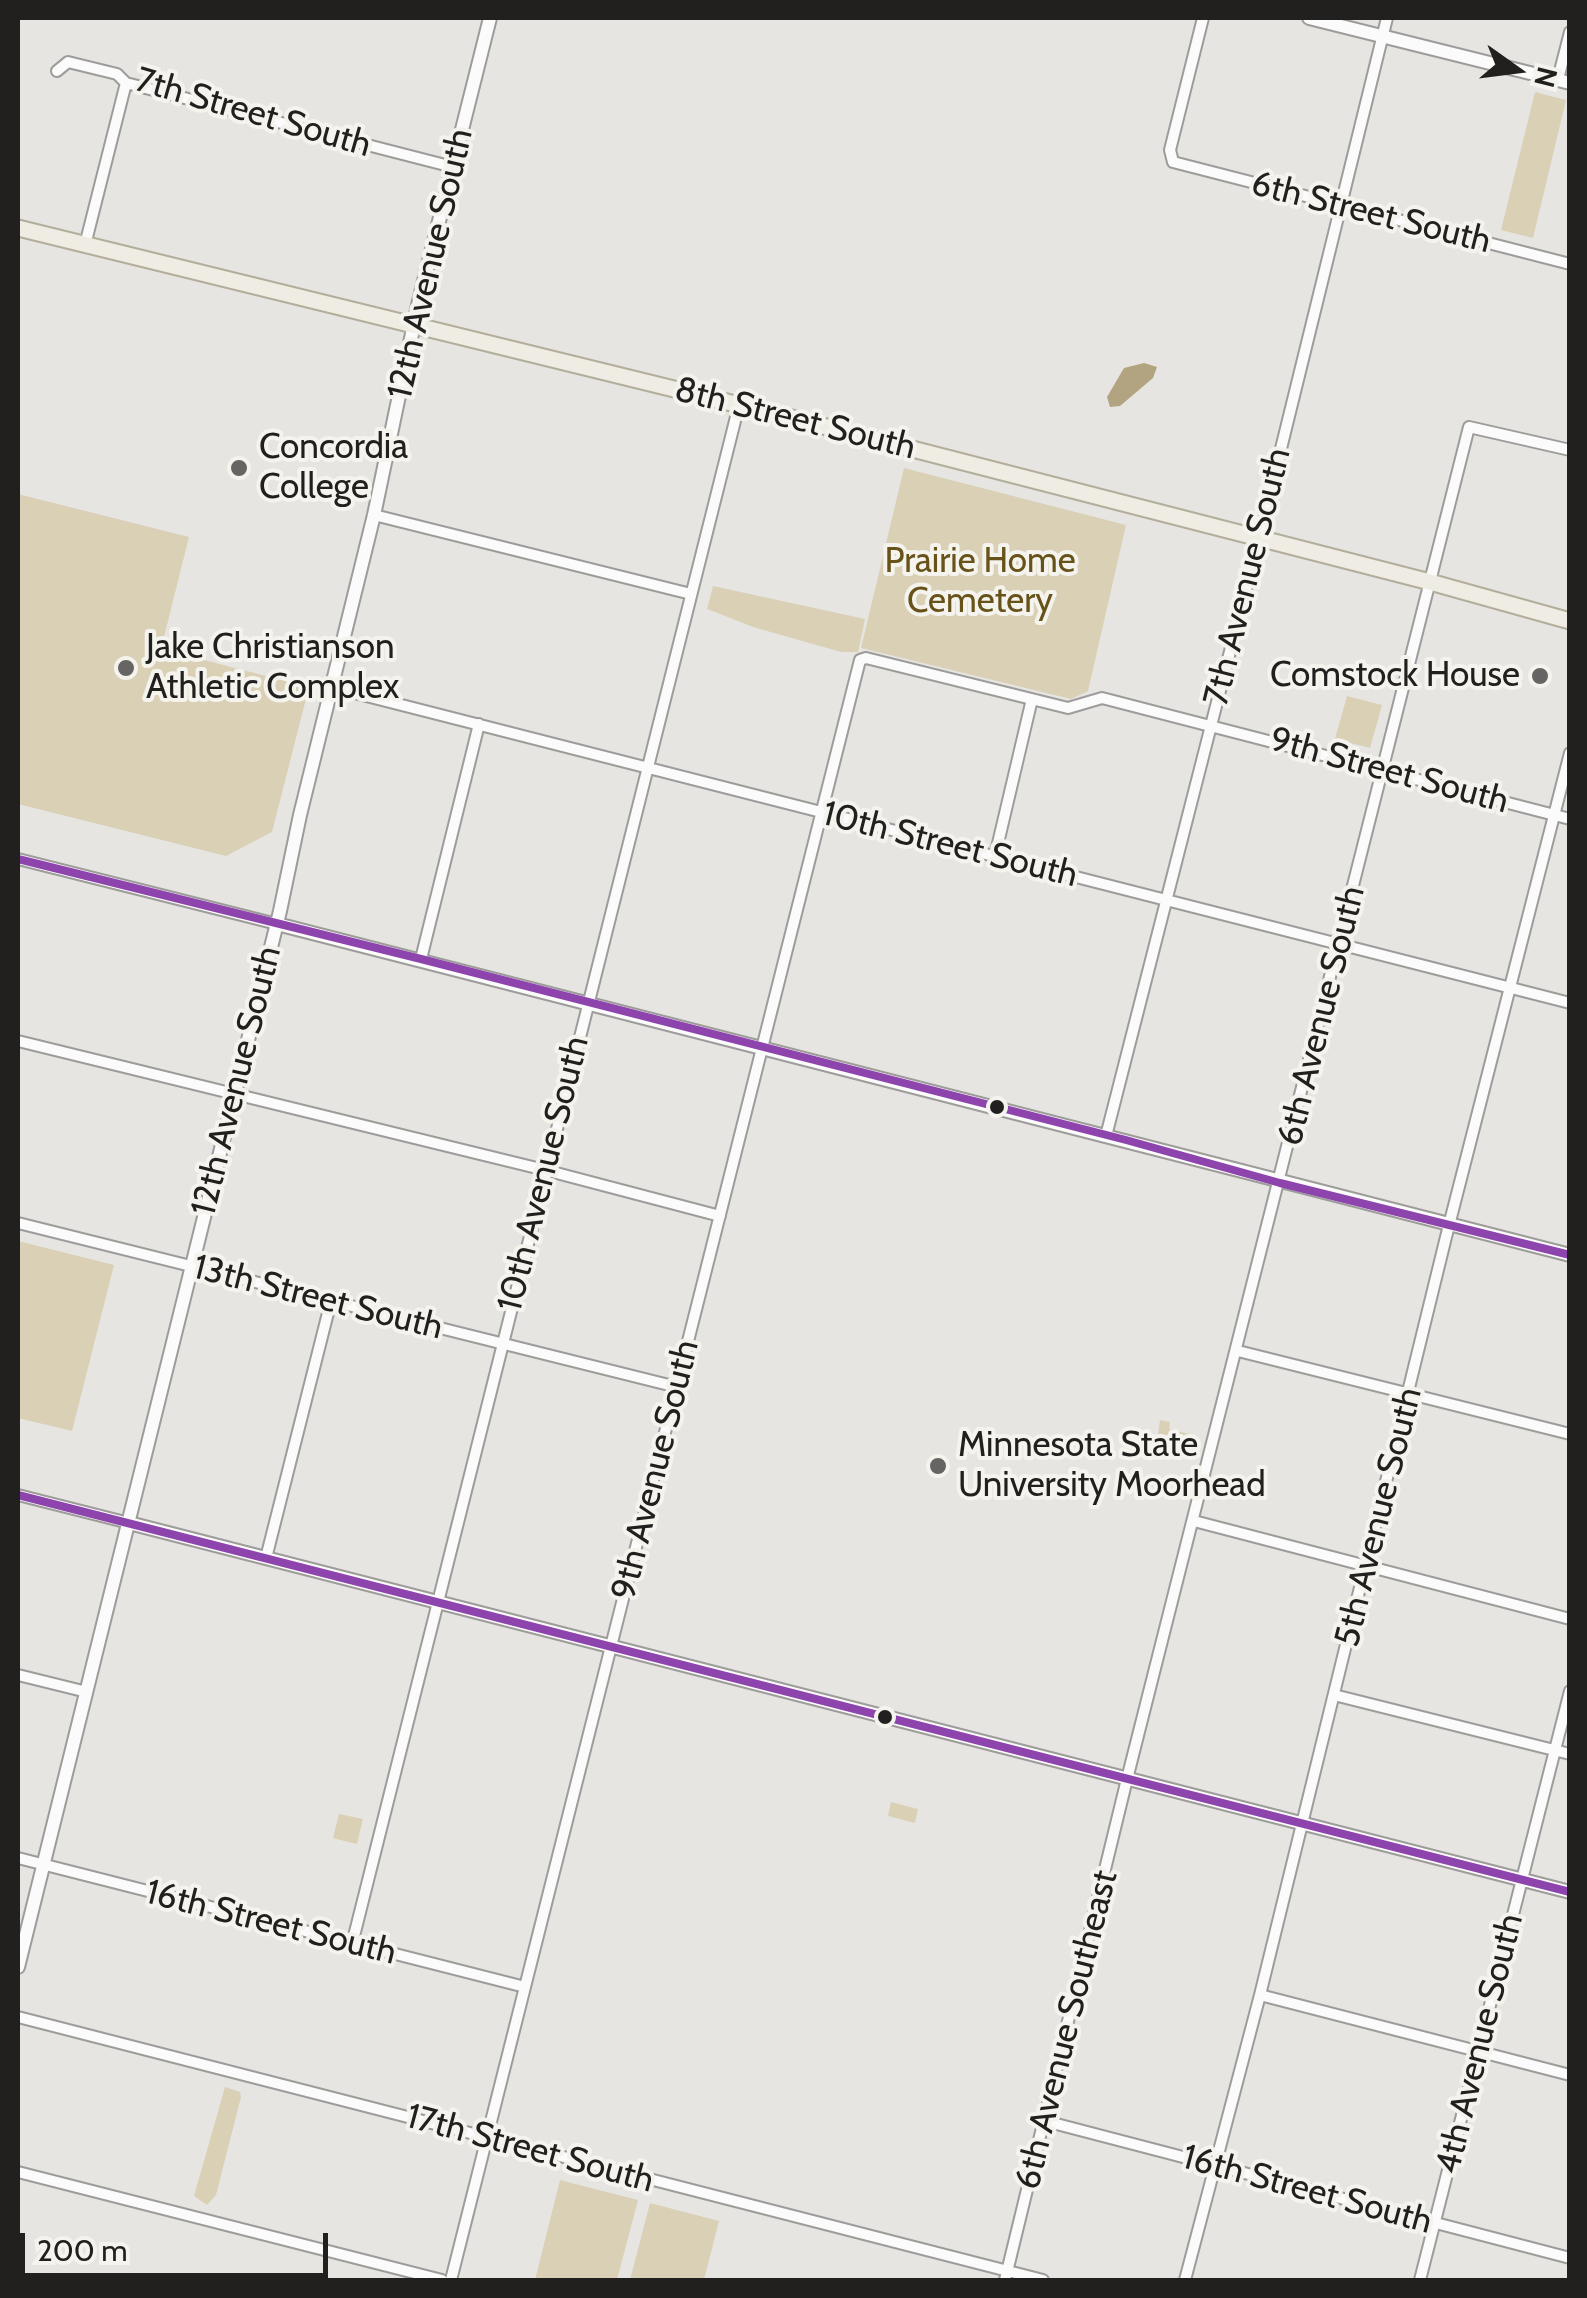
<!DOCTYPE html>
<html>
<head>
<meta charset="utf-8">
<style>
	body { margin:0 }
	#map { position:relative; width:1587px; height:2298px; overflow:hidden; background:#e6e5e2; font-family:Cabin,sans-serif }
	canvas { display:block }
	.frame { position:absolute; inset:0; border:20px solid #21201e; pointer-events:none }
	.north { position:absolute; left:1467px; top:20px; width:100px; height:100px; -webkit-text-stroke:8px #f5f3ee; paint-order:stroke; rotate:104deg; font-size:28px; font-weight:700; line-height:40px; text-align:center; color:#21201e }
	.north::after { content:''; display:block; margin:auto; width:35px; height:45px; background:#21201e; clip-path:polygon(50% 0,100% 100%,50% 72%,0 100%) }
	.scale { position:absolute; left:20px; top:2233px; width:308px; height:45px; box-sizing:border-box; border:5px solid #21201e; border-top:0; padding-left:12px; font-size:30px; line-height:35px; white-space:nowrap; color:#21201e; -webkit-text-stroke:8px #f5f3ee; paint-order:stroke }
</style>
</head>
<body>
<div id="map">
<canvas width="1587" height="2298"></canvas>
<div class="frame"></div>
<div class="north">N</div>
<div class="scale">200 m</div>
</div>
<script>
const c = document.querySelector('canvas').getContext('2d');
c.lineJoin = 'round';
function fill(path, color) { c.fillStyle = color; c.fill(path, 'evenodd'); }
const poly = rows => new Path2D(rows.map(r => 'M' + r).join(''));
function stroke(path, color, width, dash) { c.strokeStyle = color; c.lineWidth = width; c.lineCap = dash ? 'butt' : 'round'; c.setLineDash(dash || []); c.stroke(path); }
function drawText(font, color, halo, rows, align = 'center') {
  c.font = font + ' Cabin,sans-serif'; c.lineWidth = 8; c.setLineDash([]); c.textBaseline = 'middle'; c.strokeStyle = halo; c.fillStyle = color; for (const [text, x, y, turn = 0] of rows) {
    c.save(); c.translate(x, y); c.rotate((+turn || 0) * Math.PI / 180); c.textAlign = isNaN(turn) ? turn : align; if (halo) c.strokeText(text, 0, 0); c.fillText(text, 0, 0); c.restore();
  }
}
const green = poly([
	[1535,92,1566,100,1533,238,1501,230],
	[904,468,1126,525,1088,691,1071,699,861,648],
	[18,494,189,537,161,649,309,687,272,832,226,856,18,804],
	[713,586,865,619,858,652,841,652,753,627,715,612,707,609],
	[1347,696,1382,705,1370,748,1335,739],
	[18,1241,114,1265,72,1431,18,1418],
	[1160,1420,1170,1422,1169,1429,1193,1435,1188,1457,1156,1448],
	[891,1802,918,1809,915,1823,888,1816],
	[339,1814,363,1819,357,1844,333,1838],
	[225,2087,240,2092,241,2097,216,2195,207,2205,194,2196],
	[560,2180,638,2200,617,2280,535,2280],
	[650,2203,719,2221,704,2280,630,2280]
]);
const water = poly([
	[1144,363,1157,367,1153,378,1120,406,1110,407,1107,397,1124,368]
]);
const minor = poly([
	[1203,18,1170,150,1173,162,1570,264],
	[57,71,68,62,117,74,126,83,453,167],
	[1558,79,1570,32],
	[85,245,126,83],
	[374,515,691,594],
	[331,687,1570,1003],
	[995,856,1032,699],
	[18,859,277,924],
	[421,959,479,724],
	[18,1041,545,1170,720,1216],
	[1106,1136,1259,538,1387,18],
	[18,1223,677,1387],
	[1238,1351,1570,1434],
	[18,1495,129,1523],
	[1194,1521,1570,1619],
	[266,1558,331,1301],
	[18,1675,87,1692],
	[1334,1695,1570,1754],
	[18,1858,525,1987],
	[352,1944,739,405],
	[1260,1995,1570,2075],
	[18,2017,1043,2280],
	[1045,2121,1570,2258],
	[18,2172,442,2280],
	[451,2280,860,660,866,658,1068,708,1102,698,1570,819],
	[1005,2280,1127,1779,1469,427,1570,450],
	[1185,2280,1260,1995,1446,1237,1570,753],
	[1420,2280,1570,1691]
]);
const tertiary = poly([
	[1309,18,1570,83],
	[277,924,1570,1255],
	[129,1523,1570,1892],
	[18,1967,280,911,300,815,374,515,418,305,490,18]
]);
const primary = poly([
	[18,228,780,415,1430,582,1570,621]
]);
const bus1 = poly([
	[18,859,421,959,1126,1140,1280,1183,1570,1255],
	[18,1495,1570,1892]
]);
const markers = [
	[239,468,10,"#666563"],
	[126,668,10,"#666563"],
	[1540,676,10,"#666563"],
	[997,1107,9,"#21201e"],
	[938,1466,10,"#666563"],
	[885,1717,9,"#21201e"]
];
const streetNames = [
	["7th Street South",253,113,16],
	["6th Street South",1371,213,14],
	["12th Avenue South",431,264,-77],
	["8th Street South",795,419,14],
	["7th Avenue South",1248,577,-76],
	["9th Street South",1389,771,15],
	["10th Street South",950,845,14],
	["6th Avenue South",1322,1016,-76],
	["12th Avenue South",237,1081,-76],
	["10th Avenue South",544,1174,-76],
	["13th Street South",318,1298,14],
	["9th Avenue South",656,1470,-76],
	["5th Avenue South",1379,1517,-76],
	["16th Street South",271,1923,14],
	["6th Avenue Southeast",1067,2030,-76],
	["4th Avenue South",1480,2044,-76],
	["17th Street South",530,2149,15],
	["16th Street South",1307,2190,15]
];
const poiNames = [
	["Concordia",259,448],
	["College",259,488],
	["Jake Christianson",146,648],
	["Athletic Complex",146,688],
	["Comstock House",1520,676,"right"],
	["Minnesota State",958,1446],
	["University Moorhead",958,1486]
];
const parkNames = [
	["Prairie Home",980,562],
	["Cemetery",980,602]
];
fill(green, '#d9d0b6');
fill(water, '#b2a481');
stroke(minor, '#9d9c9a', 14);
stroke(tertiary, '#9d9c9a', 16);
stroke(primary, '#b3ad9c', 19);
stroke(minor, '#fbfbfb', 10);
stroke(tertiary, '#fbfbfb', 12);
stroke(primary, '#eeece3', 15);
stroke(bus1, '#8e44ad', 8);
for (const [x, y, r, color] of markers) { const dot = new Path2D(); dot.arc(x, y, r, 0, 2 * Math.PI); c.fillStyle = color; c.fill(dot); stroke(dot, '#f5f3ee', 4); }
drawText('35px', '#21201e', '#f5f3ee', streetNames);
drawText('35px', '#21201e', '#f5f3ee', poiNames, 'left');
drawText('35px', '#675319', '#f5f3ee', parkNames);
</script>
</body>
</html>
